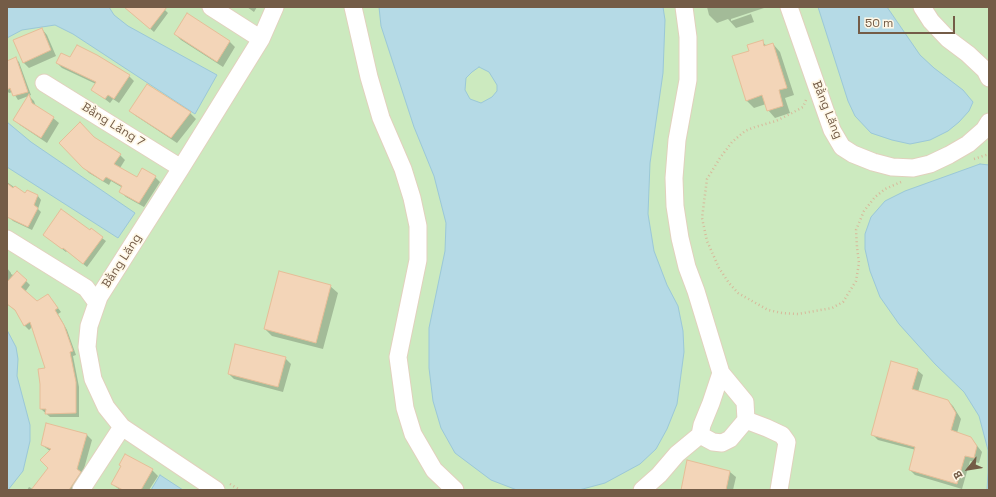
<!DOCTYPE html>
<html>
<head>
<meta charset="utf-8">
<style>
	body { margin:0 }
	#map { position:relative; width:996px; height:497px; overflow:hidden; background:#fdf5e1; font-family:"Space Grotesk",sans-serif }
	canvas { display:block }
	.frame { position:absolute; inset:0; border:8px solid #745c47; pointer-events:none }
	.north { position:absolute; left:948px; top:449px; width:40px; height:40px; -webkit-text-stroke:3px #fff8e7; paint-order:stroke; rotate:240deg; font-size:11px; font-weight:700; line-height:16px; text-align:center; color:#745c47 }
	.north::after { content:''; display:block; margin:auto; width:14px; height:18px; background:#745c47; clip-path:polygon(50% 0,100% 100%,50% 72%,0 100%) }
	.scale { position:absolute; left:858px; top:16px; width:97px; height:18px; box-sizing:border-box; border:2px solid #745c47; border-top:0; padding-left:5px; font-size:12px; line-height:14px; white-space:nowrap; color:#745c47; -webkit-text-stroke:3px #fff8e7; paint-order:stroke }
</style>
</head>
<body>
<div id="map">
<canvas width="996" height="497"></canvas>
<div class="frame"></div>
<div class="north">B</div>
<div class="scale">50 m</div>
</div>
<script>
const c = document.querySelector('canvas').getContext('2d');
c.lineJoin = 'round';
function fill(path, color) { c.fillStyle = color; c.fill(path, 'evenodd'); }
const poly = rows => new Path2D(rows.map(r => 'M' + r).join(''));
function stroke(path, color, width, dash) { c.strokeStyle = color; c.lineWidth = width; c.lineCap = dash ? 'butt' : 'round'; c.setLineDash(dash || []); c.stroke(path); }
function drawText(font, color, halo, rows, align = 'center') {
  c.font = font + ' "Space Grotesk",sans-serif'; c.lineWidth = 3.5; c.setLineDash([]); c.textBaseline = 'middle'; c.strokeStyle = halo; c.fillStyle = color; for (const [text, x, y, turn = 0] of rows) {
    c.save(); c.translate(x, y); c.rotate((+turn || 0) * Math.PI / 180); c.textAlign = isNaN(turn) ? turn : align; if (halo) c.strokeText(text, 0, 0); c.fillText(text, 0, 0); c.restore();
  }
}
const green = poly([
	[7,7,989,7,989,490,7,490]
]);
const water = poly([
	[7,7,109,7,114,15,128,26,217,75,195,114,73,34,55,25,22,30,7,38,7,7],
	[379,7,663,7,665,20,663,73,650,163,648,214,654,251,667,285,678,306,683,331,684,352,677,404,667,429,656,449,640,464,605,483,579,490,517,490,491,480,455,453,441,428,433,401,429,368,429,328,445,251,446,223,434,176,414,127,381,26,379,7],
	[479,67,489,72,497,85,497,91,492,97,481,103,470,99,465,90,466,78,472,72,479,67],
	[818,7,887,7,920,55,934,68,963,90,973,102,969,111,959,122,948,131,930,140,910,144,892,140,871,133,855,116,848,101,818,7],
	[7,122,31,142,135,213,118,238,7,167,7,122],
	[980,164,989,165,989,490,987,490,988,473,988,450,979,416,964,392,935,364,899,324,880,297,870,271,865,249,865,234,871,217,885,201,905,191,980,164],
	[7,330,16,347,18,359,17,376,30,425,30,441,23,471,8,490,7,490,7,330],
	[160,475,183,490,151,490,160,475]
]);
const shadow = poly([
	[129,7,162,7,168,13,154,32,131,12],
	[247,7,257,7,254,12],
	[707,7,767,7,731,19,731,21,751,14,754,22,736,28,728,19,717,23,709,15],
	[42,29,47,35,56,56,29,68,23,62],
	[175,34,230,42,235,47,223,67,181,40],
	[762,42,767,46,773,44,780,52,794,95,785,98,790,113,775,118,768,110,766,104,754,108,746,100,750,51],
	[16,59,19,62,31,95,18,100,13,92,9,93,7,91,7,62],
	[71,59,129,76,134,81,119,103,113,99,110,103,93,90,96,84,62,68,57,63],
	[29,96,34,101,36,107,53,118,59,123,47,143,20,125,15,120],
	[130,111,190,113,196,119,177,143,136,116],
	[94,138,120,155,125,160,120,168,137,178,155,177,160,182,144,207,126,197,121,192,123,188,111,181,109,185,89,173,60,143],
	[7,182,25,195,27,191,38,196,41,200,38,209,41,212,32,230,13,221,9,217,7,197],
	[91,230,106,241,87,267,67,251,66,252,48,238,90,231],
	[7,268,11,273,11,274,15,276,17,272,30,285,25,292,37,302,48,295,61,312,58,314,67,330,76,355,73,356,79,387,79,417,50,417,41,409,46,369,32,327,29,330,25,326,16,311,7,304],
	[330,286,338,293,323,349,272,336,265,329],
	[285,358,291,364,283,392,234,379,229,374],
	[917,370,923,375,918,392,948,401,953,406,961,419,957,433,971,438,982,452,979,463,970,461,962,489,915,475,910,470,916,450,878,440,872,434],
	[47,424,87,435,92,440,78,490,27,490,29,487,33,489,49,468,50,451,42,445],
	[688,462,730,472,736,477,733,490,682,490],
	[152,470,158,476,149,490,120,490,112,484]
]);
const building = poly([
	[124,7,167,7,150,29,124,7],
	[187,13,230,41,217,62,174,34,187,13],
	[42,28,51,50,23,63,13,40,42,28],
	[763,40,764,46,773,43,787,88,779,90,783,106,767,111,762,95,746,101,732,56,749,51,747,45,763,40],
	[77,45,97,55,130,75,114,99,108,95,105,99,91,90,96,82,56,63,61,53,70,57,77,45],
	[16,57,28,92,13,96,10,88,7,90,7,61,16,57],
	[147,84,191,112,171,138,129,111,147,84],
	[29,94,32,103,54,117,41,138,13,120,29,94],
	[80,122,94,137,121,154,114,164,137,177,142,168,156,176,139,203,119,192,122,186,106,177,103,181,83,168,59,143,80,122],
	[7,183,13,188,15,186,25,193,27,190,38,195,34,205,38,208,28,227,7,217,7,183],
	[61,209,90,230,91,228,103,237,83,264,63,248,62,249,43,235,61,209],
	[17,271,27,280,21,287,37,301,48,294,58,308,55,310,64,325,73,351,70,352,76,382,76,413,45,414,46,409,40,409,40,384,38,369,45,368,30,322,24,326,15,310,7,304,7,282,17,271],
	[279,271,331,285,316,343,264,329,279,271],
	[235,344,286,357,278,387,228,374,235,344],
	[891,361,918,369,912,389,948,400,956,413,951,430,971,437,977,446,974,458,965,456,957,484,909,470,915,447,871,435,891,361],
	[46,423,87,434,77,469,81,472,69,490,31,490,48,468,40,460,51,449,41,445,46,423],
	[125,454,153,469,141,490,123,490,111,484,121,466,119,465,125,454],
	[687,460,730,471,726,490,681,490,687,460]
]);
const path = poly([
	[806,100,803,107,792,113,776,121,755,127,745,131,732,142,720,158,707,179,702,218,707,241,719,268,729,283,738,293,768,310,782,313,798,314,832,308,843,302,856,281,859,263,857,247,856,230,864,211,875,197,885,189,901,182],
	[974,159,989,154],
	[230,484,240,490]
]);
const minor = poly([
	[211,7,261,39],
	[353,7,369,77,381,118,403,169,412,198,418,226,418,260,398,357,405,408,413,434,434,470,455,490],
	[684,7,688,37,688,80,677,140,674,178,675,206,680,238,687,267,696,291,721,373,745,402,746,420,767,428,782,435,787,442,779,490],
	[789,7,832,130,842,147,853,154,873,162,892,167,913,168,930,164,949,155,968,144,984,130,989,122],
	[922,7,931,21,948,39,968,54,985,70,989,78],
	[44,83,181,168],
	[7,239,86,288,97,303],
	[700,435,713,442,722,443,730,439,746,420],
	[81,490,122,427],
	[216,490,122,427,106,407,93,379,87,347,89,326,99,297,181,168,261,39,275,7],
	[642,490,659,475,677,454,700,435,702,425,711,403,721,373]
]);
const streetNames = [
	["Bằng Lăng",827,110,68],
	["Bằng Lăng 7",113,125,32],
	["Bằng Lăng",122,261,-57]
];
fill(green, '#cceabf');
fill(water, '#b5dae6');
stroke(water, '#9bc8d8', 1);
fill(shadow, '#0003');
fill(building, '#f3d5b8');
stroke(building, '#e6be98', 1);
stroke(minor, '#e1d1bd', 19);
stroke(path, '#d7b99b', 2.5, [1, 3]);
stroke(minor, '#fff', 17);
drawText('12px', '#745c47', '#fff8e7', streetNames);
</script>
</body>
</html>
